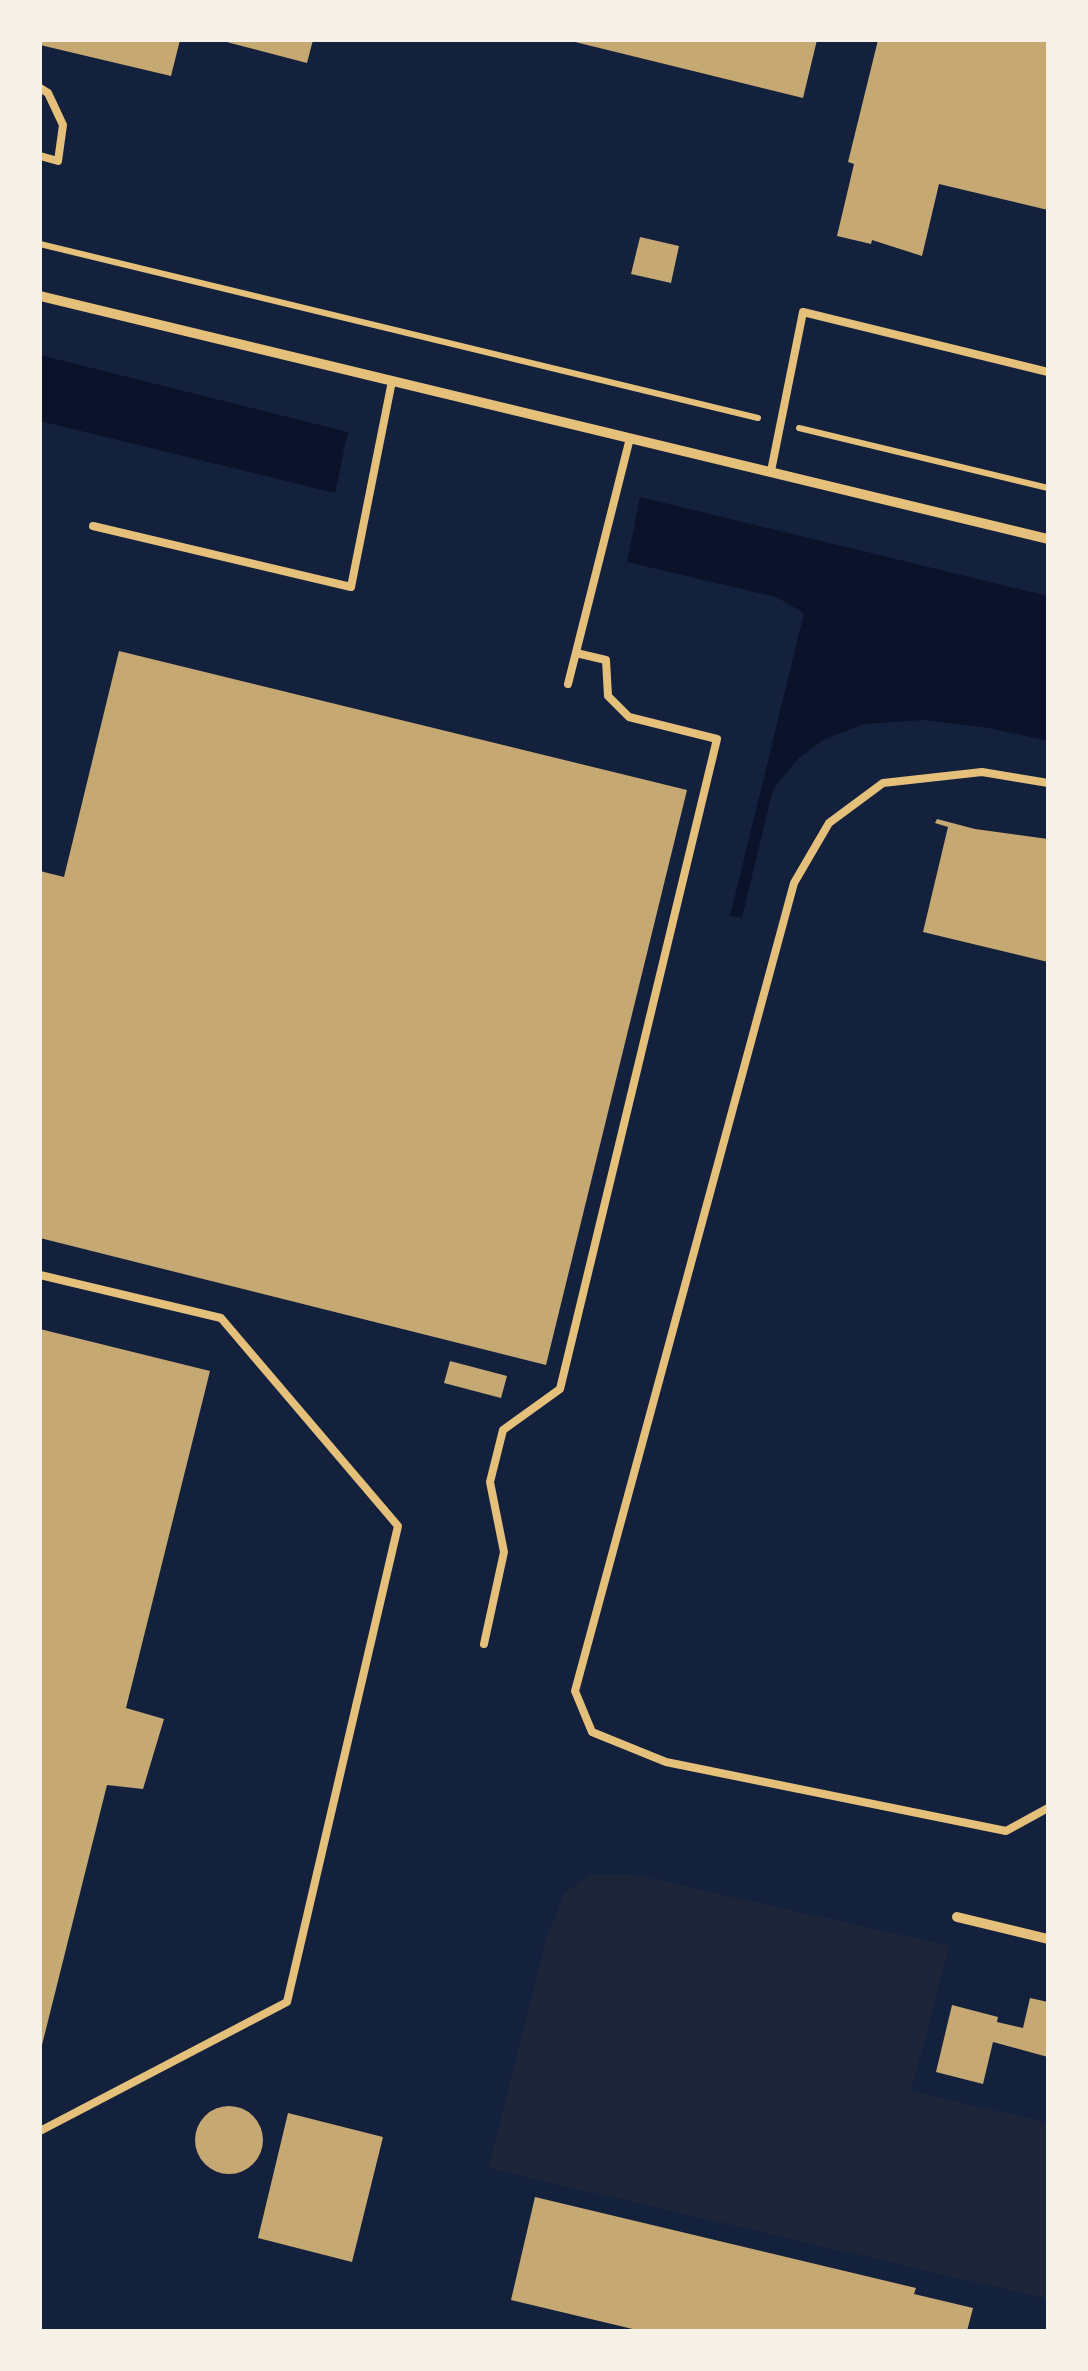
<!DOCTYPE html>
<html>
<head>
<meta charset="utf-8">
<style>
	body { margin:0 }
	#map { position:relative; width:1088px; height:2371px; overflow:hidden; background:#14213d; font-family:Roboto,sans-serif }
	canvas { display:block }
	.frame { position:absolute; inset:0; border:42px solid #f6f1e7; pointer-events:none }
</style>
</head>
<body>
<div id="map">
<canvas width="1088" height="2371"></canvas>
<div class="frame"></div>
</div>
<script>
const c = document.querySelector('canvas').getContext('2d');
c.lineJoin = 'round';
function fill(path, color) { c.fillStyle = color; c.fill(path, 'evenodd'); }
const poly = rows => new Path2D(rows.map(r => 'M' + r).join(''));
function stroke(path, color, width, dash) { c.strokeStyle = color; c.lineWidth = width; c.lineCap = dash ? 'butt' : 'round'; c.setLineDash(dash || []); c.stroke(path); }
const green = poly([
	[591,1875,635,1875,949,1946,911,2091,1048,2123,1048,2299,488,2168,548,1934,565,1893]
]);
const water = poly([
	[40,355,348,432,335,493,40,421],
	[640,497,1048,596,1048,741,989,728,924,720,865,724,825,739,799,758,773,789,742,918,730,916,804,613,776,597,627,562]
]);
const building = poly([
	[40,40,180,40,171,76,40,45],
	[219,40,313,40,307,63],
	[567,40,817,40,803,98],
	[878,40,1048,40,1048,210,939,184,922,256,872,240,871,244,837,236,854,164,848,162],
	[640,237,679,246,671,283,631,274],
	[119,651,687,790,546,1365,40,1238,40,871,64,877],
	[937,819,975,829,1048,839,1048,962,923,932,948,827,935,823],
	[40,1329,210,1371,126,1708,164,1719,143,1789,107,1785,41,2049],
	[450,1361,507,1376,501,1398,444,1383],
	[1030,1998,1048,2002,1048,2057,993,2042,983,2084,936,2072,952,2005,998,2017,997,2022,1023,2028],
	'195 2140a34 34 0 1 1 68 0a34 34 0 1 1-68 0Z',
	[288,2113,383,2137,352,2262,258,2238],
	[535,2197,916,2288,914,2294,973,2308,967,2331,641,2331,511,2300]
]);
const path = poly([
	[40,244,758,418],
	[799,428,1048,488]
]);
const service = poly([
	[40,88,48,93,63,125,58,161,40,156],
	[771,471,803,312,1048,372],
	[93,526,351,587,392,381],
	[568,684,630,438],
	[1048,783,982,772,883,783,829,823,794,883,575,1691,592,1732,666,1762,1006,1831,1048,1808],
	[40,1275,221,1318,398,1526,287,2002,40,2131],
	[484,1644,504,1552,490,1482,503,1430,560,1389,717,739,629,717,608,696,606,660,576,653]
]);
const minor = poly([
	[40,296,1048,539],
	[957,1917,1048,1939]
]);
fill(green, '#1d2539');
fill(water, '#0b132b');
fill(building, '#c6a872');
stroke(path, '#e5c07b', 6);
stroke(service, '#e5c07b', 8);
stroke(minor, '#e5c07b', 10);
</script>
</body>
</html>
